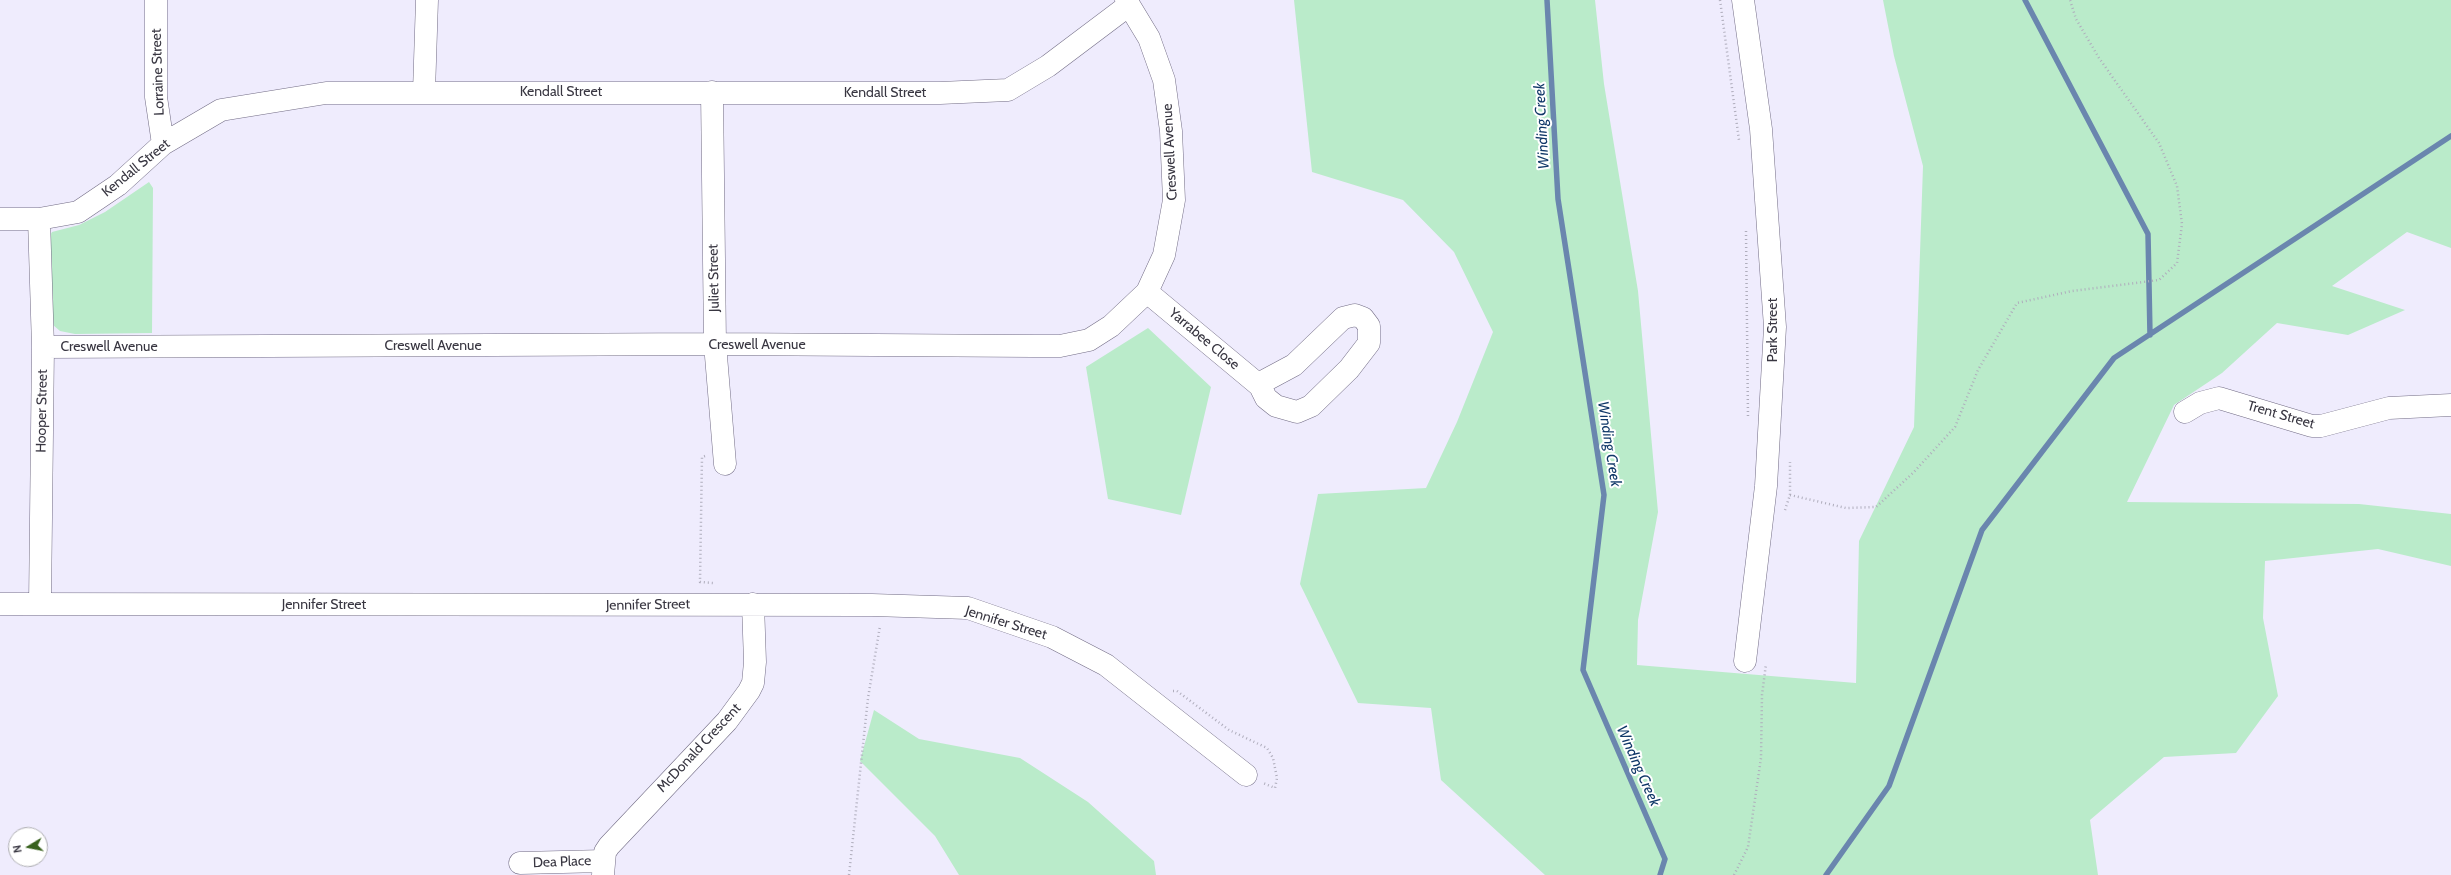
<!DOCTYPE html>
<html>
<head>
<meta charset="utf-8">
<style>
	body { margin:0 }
	#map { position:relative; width:2451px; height:875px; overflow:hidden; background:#efecfd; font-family:Cabin,sans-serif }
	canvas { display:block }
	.north { position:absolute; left:8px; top:827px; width:40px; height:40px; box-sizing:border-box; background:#fff; border:1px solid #afafb3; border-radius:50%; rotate:260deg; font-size:11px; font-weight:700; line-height:16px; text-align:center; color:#383641 }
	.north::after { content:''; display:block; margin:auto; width:14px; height:18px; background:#39621e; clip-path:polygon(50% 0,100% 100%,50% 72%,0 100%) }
</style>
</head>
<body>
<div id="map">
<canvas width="2451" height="875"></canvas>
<div class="north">N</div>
</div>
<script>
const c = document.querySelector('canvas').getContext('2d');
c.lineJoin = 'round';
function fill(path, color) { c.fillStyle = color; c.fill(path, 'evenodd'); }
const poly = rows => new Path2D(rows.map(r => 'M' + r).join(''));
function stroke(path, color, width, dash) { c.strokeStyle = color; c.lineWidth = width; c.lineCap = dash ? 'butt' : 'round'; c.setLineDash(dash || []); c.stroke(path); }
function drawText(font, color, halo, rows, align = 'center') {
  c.font = font + ' Cabin,sans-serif'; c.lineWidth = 4; c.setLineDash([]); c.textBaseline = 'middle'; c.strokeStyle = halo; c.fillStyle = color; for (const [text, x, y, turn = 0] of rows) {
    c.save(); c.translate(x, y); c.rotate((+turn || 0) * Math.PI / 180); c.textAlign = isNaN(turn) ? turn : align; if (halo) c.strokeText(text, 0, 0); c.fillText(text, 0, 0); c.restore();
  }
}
const green = poly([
	[1294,0,1595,0,1604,84,1638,291,1658,512,1638,620,1637,665,1856,683,1859,541,1914,427,1923,166,1894,56,1883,0,2451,0,2451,248,2407,232,2332,286,2405,310,2348,335,2277,323,2222,373,2174,405,2127,502,2359,504,2451,514,2451,566,2378,549,2265,561,2263,618,2278,696,2236,753,2164,757,2090,820,2098,875,1545,875,1441,780,1431,708,1358,703,1300,584,1318,494,1426,488,1457,422,1493,332,1454,252,1403,200,1312,172],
	[149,182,153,188,152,333,75,334,60,331,53,325,48,239,52,232,79,225,105,212],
	[1148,328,1211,387,1181,515,1108,499,1086,367],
	[874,710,919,739,1020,758,1088,802,1154,861,1156,875,959,875,935,836,860,761]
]);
const stream = poly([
	[1547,0,1558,199,1604,495,1583,670,1665,859,1660,875],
	[2025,0,2148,234,2150,335],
	[1826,875,1889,786,1982,530,2114,358,2451,136]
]);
const path = poly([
	[1720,0,1739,140],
	[1746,231,1748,418],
	[705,456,702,457,700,582,713,583],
	[1790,495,1846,508,1876,507,1913,473,1955,427,1978,370,2017,303,2072,291,2159,280,2177,263,2182,224,2177,186,2159,143,2099,58,2076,19,2070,0],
	[1785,510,1790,495,1790,462],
	[1173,691,1177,691,1229,730,1267,748,1273,758,1277,778,1275,788,1263,783],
	[849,875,868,698,880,626],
	[1734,875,1748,847,1761,758,1762,695,1766,664]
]);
const minor = poly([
	[156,0,156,97,163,144],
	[1743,0,1761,129,1775,327,1766,486,1745,661],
	[424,92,427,0],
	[712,92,715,344,725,464],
	[0,219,39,219,78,212,118,185,163,144,221,110,326,93,940,93,1008,90,1048,66,1129,5],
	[39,219,43,347,40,604],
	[1147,292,1260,386,1266,398,1276,406,1297,412,1311,406,1349,369,1369,343,1369,326,1363,318,1355,315,1343,318,1294,365,1266,380,1260,386],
	[43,347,715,344,1034,346,1060,346,1089,340,1111,326,1147,292,1164,255,1174,200,1171,131,1164,80,1149,38,1126,0],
	[2185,412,2200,403,2219,398,2312,426,2321,426,2389,408,2451,405],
	[0,604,872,605,968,608,1052,637,1106,665,1246,775],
	[520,863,604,861],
	[603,875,605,852,609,846,727,721,749,691,753,683,755,662,753,604]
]);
const streetNames = [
	["Lorraine Street",158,72,-92],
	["Kendall Street",561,92],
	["Kendall Street",885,93],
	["Creswell Avenue",1170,152,-93],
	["Kendall Street",136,168,-39],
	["Juliet Street",714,278,-91],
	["Park Street",1773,330,-90],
	["Yarrabee Close",1204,339,40],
	["Creswell Avenue",757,345],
	["Creswell Avenue",433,346],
	["Creswell Avenue",109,347],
	["Hooper Street",42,411,-89],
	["Trent Street",2281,415,16],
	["Jennifer Street",324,605],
	["Jennifer Street",648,605,-1],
	["Jennifer Street",1006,623,17],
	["McDonald Crescent",699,748,-47],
	["Dea Place",562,862,-2]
];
const waterNames = [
	["Winding Creek",1542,126,-93],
	["Winding Creek",1609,444,81],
	["Winding Creek",1638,766,66]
];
fill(green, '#baebca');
stroke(stream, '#6a86ae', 5.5);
stroke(minor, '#726c85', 23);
stroke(path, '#afadbc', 2.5, [1, 3]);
stroke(minor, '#fff', 22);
drawText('14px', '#383641', '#fff', streetNames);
drawText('italic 15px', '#103868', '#fff', waterNames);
</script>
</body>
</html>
